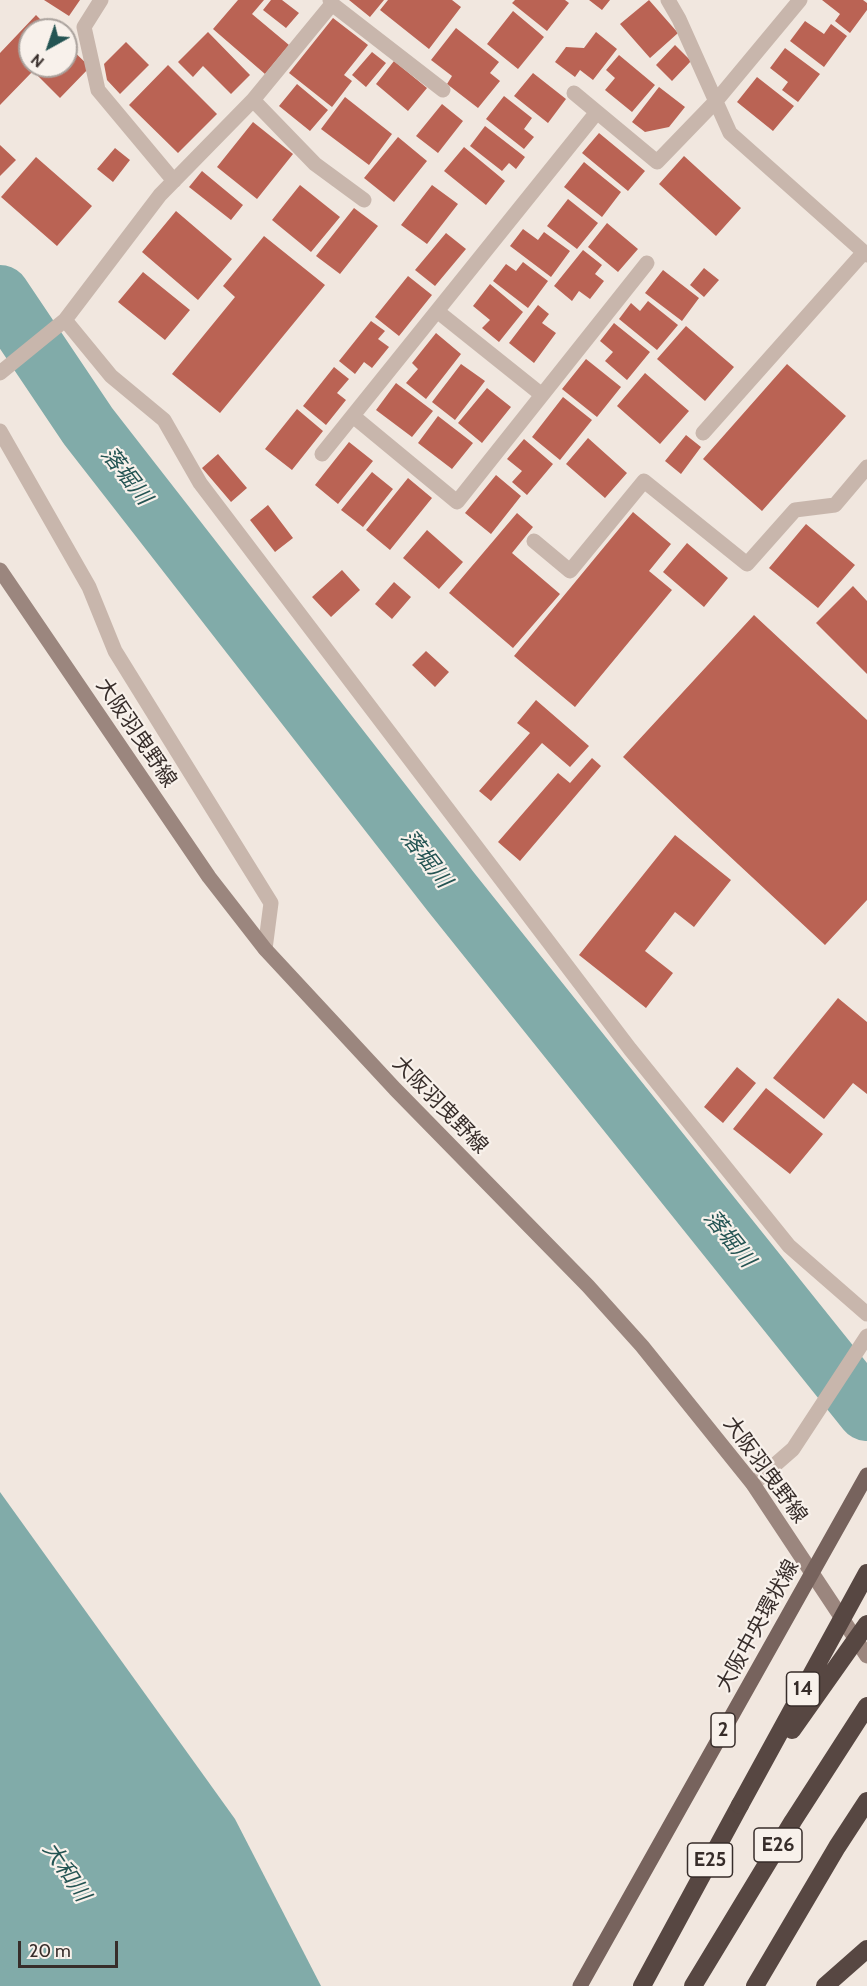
<!DOCTYPE html>
<html>
<head>
<meta charset="utf-8">
<style>
	body { margin:0 }
	#map { position:relative; width:867px; height:1986px; overflow:hidden; background:#f1e7df; font-family:Cabin,sans-serif }
	canvas { display:block }
	.north { position:absolute; left:18px; top:18px; width:60px; height:60px; box-sizing:border-box; background:#f8f1eb; border:2px solid #aba39e; border-radius:50%; rotate:220deg; font-size:16px; font-weight:700; line-height:24px; text-align:center; color:#372d2a }
	.north::after { content:''; display:block; margin:auto; width:21px; height:27px; background:#245453; clip-path:polygon(50% 0,100% 100%,50% 72%,0 100%) }
	.scale { position:absolute; left:18px; top:1941px; width:100px; height:27px; box-sizing:border-box; border:3px solid #372d2a; border-top:0; padding-left:8px; font-size:18px; line-height:21px; white-space:nowrap; color:#372d2a; -webkit-text-stroke:4px #f8f1eb; paint-order:stroke }
</style>
</head>
<body>
<div id="map">
<canvas width="867" height="1986"></canvas>
<div class="north">N</div>
<div class="scale">20 m</div>
</div>
<script>
const c = document.querySelector('canvas').getContext('2d');
c.lineJoin = 'round';
function fill(path, color) { c.fillStyle = color; c.fill(path, 'evenodd'); }
const poly = rows => new Path2D(rows.map(r => 'M' + r).join(''));
function stroke(path, color, width, dash) { c.strokeStyle = color; c.lineWidth = width; c.lineCap = dash ? 'butt' : 'round'; c.setLineDash(dash || []); c.stroke(path); }
function drawText(font, color, halo, rows, align = 'center') {
  c.font = font + ' Cabin,"Noto Sans JP",sans-serif'; c.lineWidth = 4.5; c.setLineDash([]); c.textBaseline = 'middle'; c.strokeStyle = halo; c.fillStyle = color; for (const [text, x, y, turn = 0] of rows) {
    c.save(); c.translate(x, y); c.rotate((+turn || 0) * Math.PI / 180); c.textAlign = isNaN(turn) ? turn : align; if (halo) c.strokeText(text, 0, 0); c.fillText(text, 0, 0); c.restore();
  }
}
const water = poly([
	[0,1492,235,1819,321,1986,0,1986]
]);
const river = poly([
	[0,295,88,426,451,892,867,1411]
]);
const building = poly([
	[44,0,80,0,69,16],
	[238,0,264,0,252,14,289,45,265,74,213,29],
	[271,0,282,0,299,13,286,28,263,10],
	[349,0,384,0,370,17],
	[388,0,452,0,461,7,429,49,380,10],
	[515,0,565,0,569,3,547,31,512,3],
	[589,0,610,0,602,10],
	[649,0,678,33,650,58,620,24],
	[822,0,863,0,867,3,867,10,850,33,835,21,840,14],
	[513,11,544,37,518,69,487,44],
	[36,15,51,30,30,30,30,66,66,66,66,44,90,67,60,98,33,71,0,105,0,53],
	[333,18,368,45,344,75,352,81,332,107,289,73],
	[805,21,824,34,831,24,847,36,824,67,790,41],
	[456,28,499,62,490,73,500,81,478,108,447,84,452,76,431,60],
	[208,32,250,75,231,94,203,66,193,77,178,62],
	[596,32,617,49,593,80,580,70,575,77,555,62,566,47,584,48],
	[126,42,149,65,120,94,107,80,104,64],
	[675,45,691,61,672,81,656,65],
	[785,48,820,74,798,102,782,90,788,82,770,68],
	[372,52,386,63,366,87,352,75],
	[619,55,655,85,632,112,605,90,615,78,606,70],
	[394,61,427,88,408,111,376,84],
	[168,65,217,114,178,153,129,105],
	[533,73,566,99,548,123,514,96],
	[757,77,794,106,773,131,737,102],
	[297,84,328,110,310,131,279,106],
	[659,87,685,107,669,127,645,132,632,122],
	[504,96,532,118,524,129,534,137,524,149,486,119],
	[345,97,392,134,369,165,321,129],
	[442,104,463,121,438,153,416,136],
	[253,122,293,154,257,199,217,167],
	[485,126,525,157,516,169,509,163,502,171,470,146],
	[599,133,645,171,628,191,582,153],
	[398,137,427,161,394,202,364,178],
	[0,145,16,160,0,176],
	[464,147,505,181,486,205,444,171],
	[115,148,130,160,113,182,97,169],
	[684,156,741,208,716,236,659,184],
	[36,157,92,206,57,246,1,197],
	[584,162,621,192,602,217,564,187],
	[202,171,243,205,231,220,189,187],
	[300,185,340,217,311,252,272,220],
	[432,185,458,204,427,244,401,225],
	[568,199,598,223,577,249,547,226],
	[354,208,378,226,340,274,316,256],
	[176,211,232,259,198,300,142,252],
	[607,223,638,249,618,272,588,247],
	[523,229,538,240,544,232,570,251,551,277,510,246],
	[446,233,466,249,435,286,415,270],
	[264,236,325,285,220,413,172,374,235,297,223,286],
	[583,250,602,265,595,274,604,281,590,299,579,291,572,301,554,286],
	[523,262,548,281,528,308,493,281,506,264,516,271],
	[704,268,719,280,704,297,690,285],
	[663,270,699,298,682,321,645,293],
	[143,272,190,310,165,340,118,302],
	[408,276,432,295,399,336,375,317],
	[490,284,523,312,499,342,482,328,490,320,473,306],
	[648,301,678,325,657,350,619,319,631,303,640,311],
	[538,305,549,314,542,323,556,333,534,363,509,343],
	[371,321,385,331,378,339,389,347,372,368,364,362,355,374,339,361],
	[614,323,650,352,627,380,605,361,613,352,600,341],
	[686,326,734,367,705,401,657,359],
	[436,333,461,354,426,399,406,383,418,369,412,363],
	[586,359,621,387,597,417,562,389],
	[461,364,485,381,455,420,432,402],
	[787,364,846,416,762,511,703,459],
	[334,367,349,379,337,393,346,400,326,425,303,406],
	[645,373,689,411,660,444,617,406],
	[396,383,433,411,412,437,376,410],
	[487,388,511,407,482,443,458,423],
	[563,397,592,420,560,460,532,437],
	[297,409,323,431,292,470,265,449],
	[438,416,473,443,452,469,418,443],
	[686,435,701,447,681,474,665,461],
	[588,438,627,473,605,498,566,464],
	[524,439,553,464,527,495,512,482,522,471,507,459],
	[349,442,373,461,338,504,315,485],
	[218,454,247,488,231,502,202,468],
	[372,472,393,489,363,527,341,510],
	[496,475,521,496,491,534,465,513],
	[408,478,432,498,390,550,366,530],
	[268,505,293,538,275,552,250,520],
	[633,512,671,544,649,571,672,590,575,707,514,656],
	[517,513,533,527,512,553,560,594,513,648,449,593],
	[806,524,855,565,818,608,769,568],
	[427,530,463,562,439,589,403,558],
	[687,543,728,578,704,607,663,572],
	[342,570,360,590,331,617,312,597],
	[394,582,411,597,392,619,375,604],
	[853,586,867,601,867,674,816,623],
	[754,615,867,720,867,900,825,945,623,757],
	[426,651,449,672,435,687,412,665],
	[536,700,589,746,570,767,542,743,491,801,479,791,530,733,517,723],
	[592,758,601,766,520,861,498,842,558,773,570,783],
	[675,835,731,880,694,927,675,912,645,951,673,973,646,1008,579,955],
	[838,998,867,1022,867,1094,853,1083,824,1119,773,1078],
	[737,1067,756,1083,723,1123,704,1107],
	[766,1088,823,1134,790,1174,733,1129]
]);
const street = poly([
	[101,0,84,27,98,90,174,181],
	[668,0,679,19,730,133,867,255],
	[332,4,443,90],
	[574,93,657,162,716,101,800,0],
	[253,100,315,164,364,200],
	[437,311,542,395],
	[65,320,111,376,164,420,200,483,630,1049,789,1246,867,1314],
	[0,373,65,320,160,195,253,100,332,4,330,0],
	[353,416,457,502,647,263],
	[0,431,89,587,115,651,271,903,265,949],
	[703,433,864,252],
	[322,454,597,112],
	[534,541,570,571,644,481,747,564,795,510,835,505,867,467],
	[753,1484,793,1449,867,1336]
]);
const secondary = poly([
	[0,570,209,877,265,949,395,1089,588,1286,642,1346,753,1484,867,1656]
]);
const highway = poly([
	[642,1986,740,1805],
	[693,1986,793,1821,867,1706],
	[755,1986,837,1847,867,1801],
	[825,1986,867,1949]
]);
const primaryBridge = poly([
	[580,1986,867,1475]
]);
const highwayBridge = poly([
	[792,1730,867,1624],
	[740,1805,867,1573]
]);
const shields = [
	[803,1689,33],
	[723,1730,24],
	[778,1845,48],
	[710,1860,45]
];
const shieldNames = [
	["14",803,1689],
	["2",723,1730],
	["E26",778,1845],
	["E25",710,1860]
];
const streetNames = [
	["大阪羽曳野線",136,733,56],
	["大阪羽曳野線",440,1105,46],
	["大阪羽曳野線",765,1470,54],
	["大阪中央環状線",758,1626,-61]
];
const waterNames = [
	["落堀川",126,476,52],
	["落堀川",426,859,52],
	["落堀川",729,1239,51],
	["大和川",66,1872,56]
];
fill(water, '#81aba9');
stroke(river, '#81aba9', 60);
fill(building, '#ba6354');
stroke(street, '#c8b6ac', 15);
stroke(secondary, '#9b867e', 15);
stroke(highway, '#574742', 18);
stroke(primaryBridge, '#77635d', 15);
stroke(highwayBridge, '#574742', 18);
for (const [x, y, w] of shields) { const box = new Path2D(); box.roundRect(x - w / 2, y - 17, w, 34, 4.5); c.fillStyle = '#f8f1eb'; c.fill(box); stroke(box, '#372d2a', 1.5); }
drawText('bold 20px', '#372d2a', null, shieldNames);
drawText('21px', '#372d2a', '#f8f1eb', streetNames);
drawText('italic 22px', '#245453', '#f8f1eb', waterNames);
</script>
</body>
</html>
